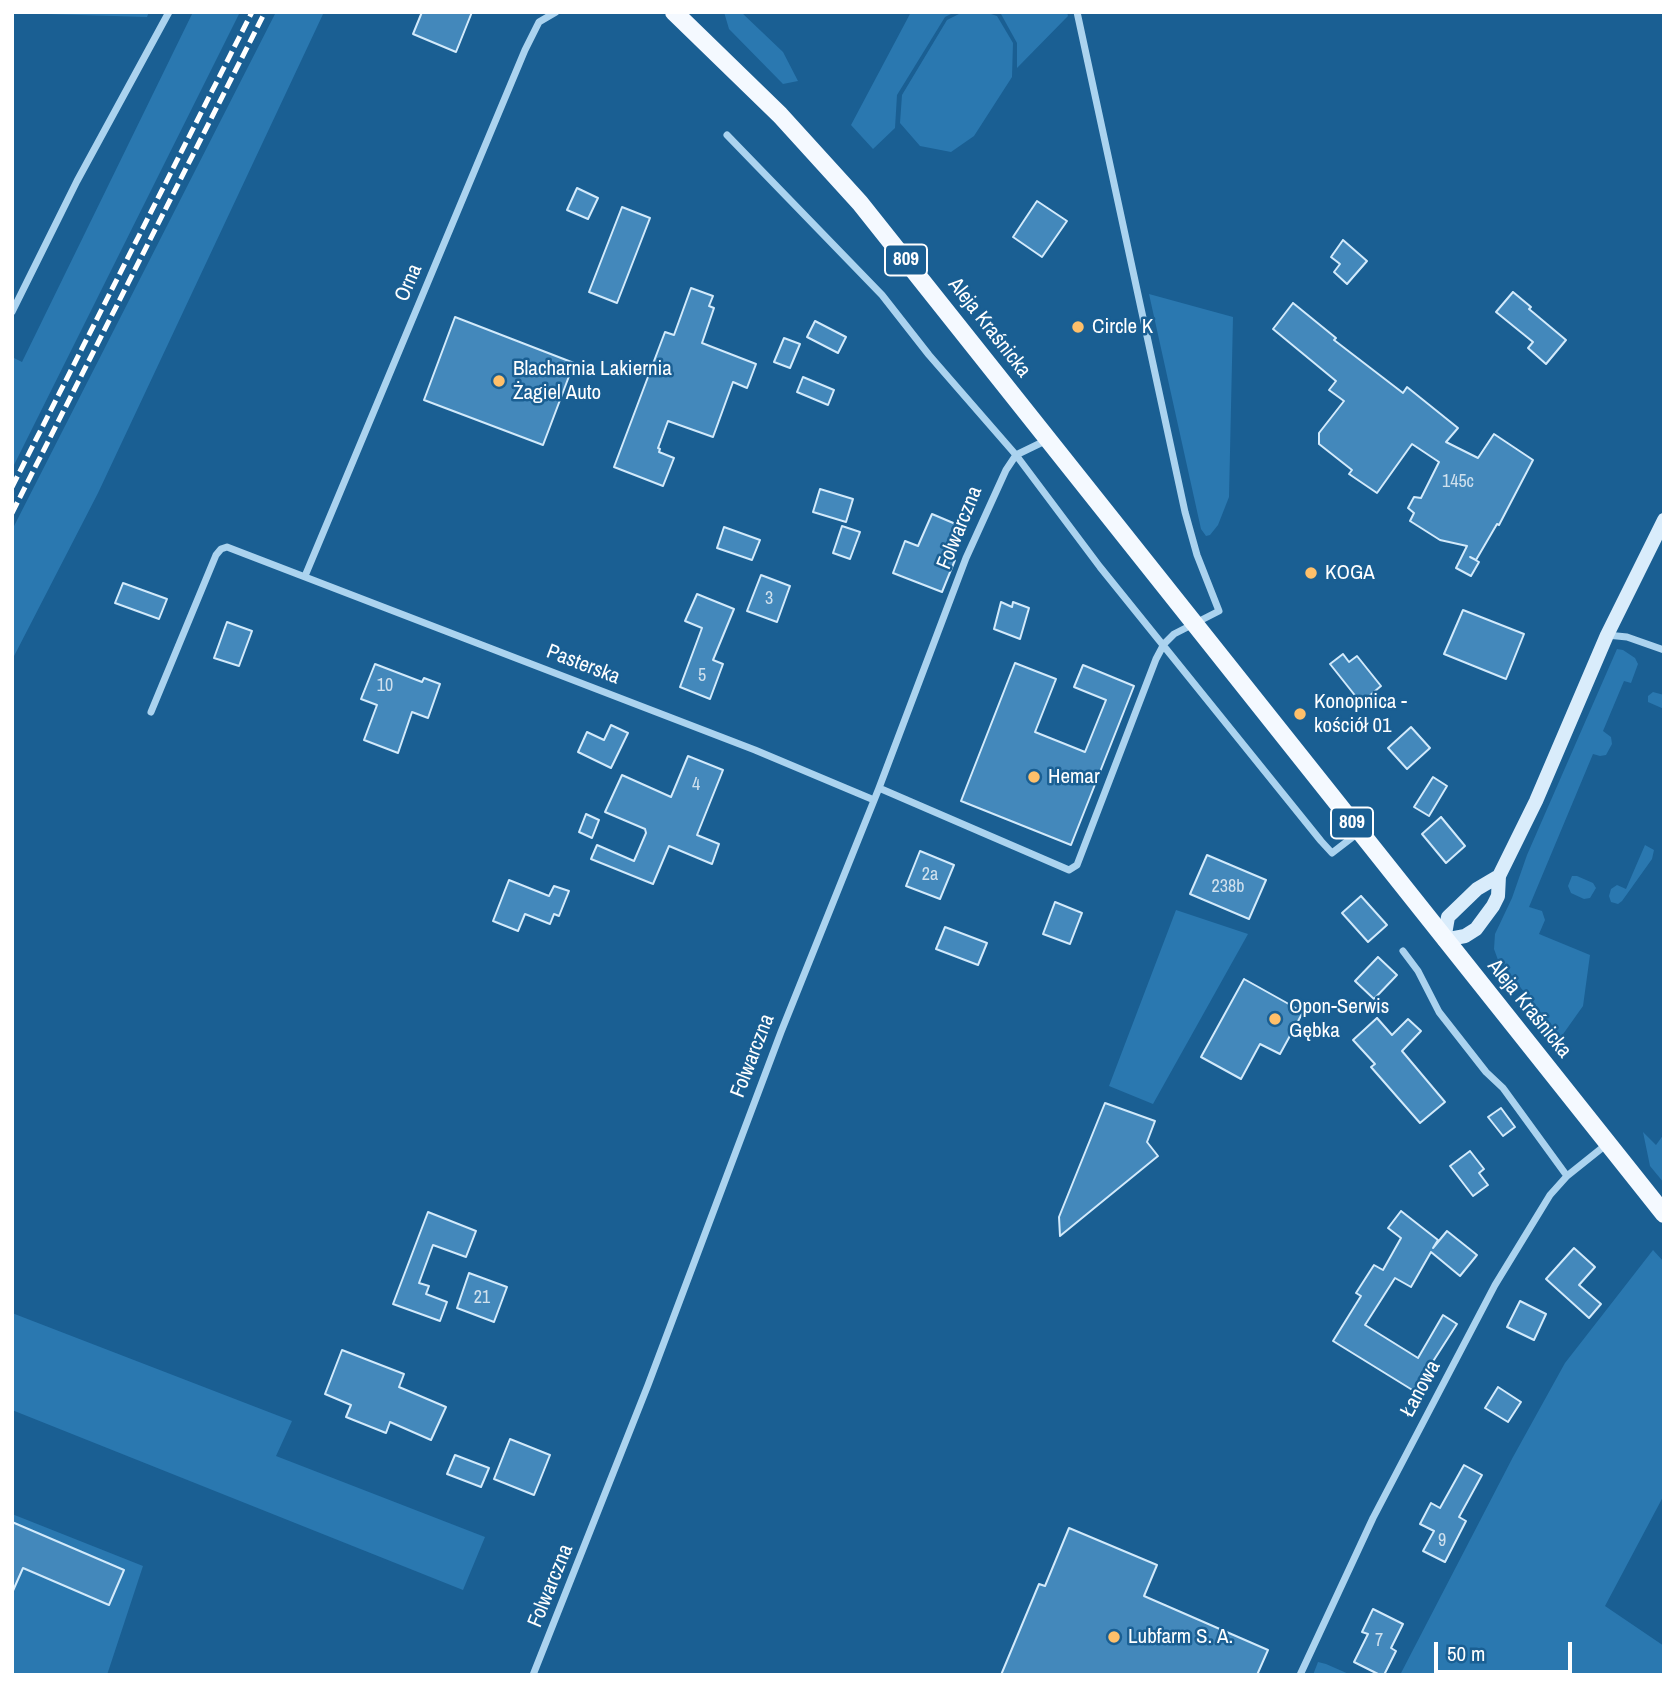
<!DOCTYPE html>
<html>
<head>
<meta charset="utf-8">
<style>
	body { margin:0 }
	#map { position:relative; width:1676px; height:1687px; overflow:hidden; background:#1a5f93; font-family:"Archivo Narrow",sans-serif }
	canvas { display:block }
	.frame { position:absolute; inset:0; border:14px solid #fff; pointer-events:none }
	.scale { position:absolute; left:1434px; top:1642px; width:138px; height:32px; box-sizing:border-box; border:4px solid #fff; border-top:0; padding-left:9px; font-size:21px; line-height:24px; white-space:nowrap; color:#fff; -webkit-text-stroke:5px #1a5f93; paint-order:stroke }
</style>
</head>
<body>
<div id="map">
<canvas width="1676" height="1687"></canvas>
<div class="frame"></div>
<div class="scale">50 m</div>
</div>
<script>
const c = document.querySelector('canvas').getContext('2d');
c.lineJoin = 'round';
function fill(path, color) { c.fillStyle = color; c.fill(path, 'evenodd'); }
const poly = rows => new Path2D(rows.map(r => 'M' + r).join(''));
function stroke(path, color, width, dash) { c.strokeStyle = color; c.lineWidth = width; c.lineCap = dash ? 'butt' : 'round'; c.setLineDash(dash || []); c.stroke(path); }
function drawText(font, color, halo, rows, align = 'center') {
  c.font = font + ' "Archivo Narrow",sans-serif'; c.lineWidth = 5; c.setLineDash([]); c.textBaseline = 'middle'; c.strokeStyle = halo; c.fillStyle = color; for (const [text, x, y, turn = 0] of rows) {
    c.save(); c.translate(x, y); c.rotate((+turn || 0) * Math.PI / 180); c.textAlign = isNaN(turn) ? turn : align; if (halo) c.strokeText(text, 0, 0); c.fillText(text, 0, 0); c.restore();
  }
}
const green = poly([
	[46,12,149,12,147,17,46,14],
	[193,12,240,12,12,469,12,357,22,362],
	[276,12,324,12,98,493,12,660,12,530],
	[724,12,741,12,783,52,798,81,783,84,729,29],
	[911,12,955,12,945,17,897,95,895,128,873,149,851,125],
	[963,12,985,12,997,16,1013,43,1012,77,974,136,951,152,920,146,900,123,902,95,947,20],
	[997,12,1067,12,1068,16,1017,68,1017,43,1001,14],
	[1149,294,1233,317,1229,497,1218,525,1210,535,1206,536,1201,529],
	[1617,649,1623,650,1635,658,1638,664,1631,683,1624,681,1603,731,1611,737,1612,744,1606,755,1600,756,1593,754,1529,907,1542,911,1545,920,1539,934,1590,955,1583,1006,1561,1037,1498,960,1494,949,1495,934,1512,898,1527,855],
	[1653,692,1664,695,1664,709,1648,702,1648,696],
	[1645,845,1654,850,1652,859,1622,901,1618,904,1611,902,1609,896,1611,889,1617,885,1626,889],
	[1572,876,1577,876,1593,883,1596,888,1590,898,1584,899,1571,893,1568,886],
	[1176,910,1248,934,1153,1104,1109,1086],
	[1643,1132,1656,1145,1664,1134,1664,1183,1650,1166],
	[1653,1250,1664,1262,1664,1495,1605,1606,1664,1646,1664,1675,1400,1675,1513,1457,1565,1363],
	[12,1313,292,1421,276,1456,485,1537,463,1590,12,1410],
	[12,1514,143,1566,107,1675,12,1675],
	[1318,1662,1326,1664,1351,1675,1313,1675]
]);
const building = poly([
	[422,12,472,12,456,52,413,34,422,12],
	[577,188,598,198,588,219,567,210,577,188],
	[1037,201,1067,221,1042,257,1013,237,1037,201],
	[622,207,650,218,617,303,589,292,622,207],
	[1343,240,1367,261,1347,284,1334,272,1340,264,1331,257,1343,240],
	[691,288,713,296,709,306,714,308,702,343,756,364,747,388,733,382,713,437,668,421,658,448,660,449,659,452,674,458,663,486,614,467,665,332,674,335,691,288],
	[1513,292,1531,307,1529,309,1566,340,1546,364,1528,348,1533,342,1496,312,1513,292],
	[1293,303,1336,338,1334,340,1403,393,1407,387,1458,428,1446,442,1478,458,1494,434,1533,460,1499,525,1497,524,1476,560,1470,557,1479,562,1471,576,1456,568,1467,546,1440,540,1410,521,1414,513,1408,508,1414,497,1421,498,1439,462,1412,444,1377,493,1349,474,1352,470,1319,444,1319,433,1344,401,1329,390,1336,381,1273,329,1293,303],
	[455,317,574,363,543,445,424,400,455,317],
	[815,321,846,337,838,353,807,337,815,321],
	[784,338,800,344,790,368,774,362,784,338],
	[803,377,834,390,828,405,797,392,803,377],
	[820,489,853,499,846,522,813,512,820,489],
	[932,514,958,525,945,556,955,560,942,592,893,573,905,541,918,546,932,514],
	[842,526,860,532,850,559,833,553,842,526],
	[724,527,760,540,752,560,717,548,724,527],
	[761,575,790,586,777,622,747,611,761,575],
	[123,583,167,599,159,619,115,603,123,583],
	[697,594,734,609,713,660,723,664,710,699,680,687,702,628,685,621,697,594],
	[1001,602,1012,607,1013,602,1029,608,1020,639,994,629,1001,602],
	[1463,610,1524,634,1506,679,1444,654,1463,610],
	[227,622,252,631,239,666,214,658,227,622],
	[1343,654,1349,662,1357,656,1381,686,1361,703,1330,664,1343,654],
	[1015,663,1056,679,1035,732,1085,752,1106,700,1074,687,1083,665,1134,686,1071,845,961,801,1015,663],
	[375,664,422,682,424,678,440,684,428,718,412,712,398,753,364,740,377,705,361,699,375,664],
	[611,725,628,733,611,768,578,752,587,732,604,740,611,725],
	[1411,727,1430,748,1407,769,1388,748,1411,727],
	[688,756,723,770,697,835,719,844,712,864,669,846,653,884,591,859,597,845,634,861,646,833,645,829,605,812,622,775,671,797,688,756],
	[1433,777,1447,786,1429,816,1414,807,1433,777],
	[586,814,599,820,592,838,579,832,586,814],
	[1441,817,1465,846,1446,863,1422,834,1441,817],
	[920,851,954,865,940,899,906,886,920,851],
	[1207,855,1266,880,1249,919,1190,894,1207,855],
	[509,880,549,896,554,886,569,891,559,916,554,914,550,924,525,914,518,931,493,921,509,880],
	[1361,896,1387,925,1368,942,1342,913,1361,896],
	[1055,902,1082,913,1070,944,1043,934,1055,902],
	[945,927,987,943,978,965,936,949,945,927],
	[1378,957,1397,975,1374,999,1355,981,1378,957],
	[1244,979,1303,1012,1280,1054,1260,1044,1241,1079,1201,1057,1244,979],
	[1377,1018,1392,1035,1408,1019,1421,1031,1402,1051,1445,1102,1420,1123,1371,1067,1375,1064,1353,1040,1377,1018],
	[1105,1103,1155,1121,1147,1142,1158,1156,1060,1236,1059,1217,1105,1103],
	[1501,1108,1515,1127,1503,1136,1488,1117,1501,1108],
	[1470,1151,1484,1169,1479,1173,1488,1185,1473,1196,1450,1166,1470,1151],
	[1401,1211,1438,1240,1433,1248,1447,1231,1477,1255,1460,1276,1431,1252,1411,1287,1395,1278,1365,1325,1418,1358,1443,1315,1457,1324,1414,1391,1333,1341,1361,1296,1356,1293,1374,1265,1383,1270,1401,1238,1388,1228,1401,1211],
	[428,1212,476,1231,466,1257,433,1245,419,1283,429,1286,426,1294,447,1302,440,1321,393,1304,428,1212],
	[1574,1248,1595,1267,1579,1285,1601,1304,1589,1318,1546,1279,1574,1248],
	[469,1273,507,1287,494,1322,457,1308,469,1273],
	[1520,1301,1546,1314,1534,1340,1507,1327,1520,1301],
	[342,1350,404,1374,399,1387,446,1407,431,1440,390,1422,386,1433,346,1417,351,1405,325,1394,342,1350],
	[1498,1387,1521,1402,1508,1422,1485,1408,1498,1387],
	[510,1439,550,1455,534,1495,494,1479,510,1439],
	[455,1455,489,1468,481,1487,447,1474,455,1455],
	[1464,1465,1482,1475,1459,1517,1466,1521,1445,1562,1423,1551,1434,1531,1420,1524,1431,1503,1440,1508,1464,1465],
	[12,1522,124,1570,109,1605,23,1568,12,1593,12,1522],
	[1069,1528,1157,1565,1144,1596,1268,1650,1257,1675,1001,1675,1039,1584,1045,1586,1069,1528],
	[1373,1609,1403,1624,1391,1648,1396,1651,1384,1675,1380,1675,1354,1662,1368,1634,1362,1632,1373,1609]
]);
const street = poly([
	[727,135,882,295,929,355,1016,455,1100,567,1321,841,1332,853,1358,833],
	[12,312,77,181,169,12],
	[305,576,525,50,539,22,556,12],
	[1607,635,1627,637,1664,650],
	[151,712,216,555,221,549,227,547,755,750,874,800],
	[879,788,1069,870,1077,865,1156,659,1164,644,1174,634,1219,611,1197,555,1185,512,1077,12],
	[1403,951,1418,971,1439,1012,1486,1072,1503,1088,1567,1176],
	[533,1675,648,1385,781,1032,879,788,966,558,1006,470,1016,455,1047,440],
	[1300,1675,1373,1518,1495,1285,1550,1195,1567,1176,1607,1144]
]);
const secondary = poly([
	[1499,876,1477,889,1448,917,1444,940,1465,936,1476,929,1493,906,1498,896,1499,876,1536,801,1607,635,1664,520]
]);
const primary = poly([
	[674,12,780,115,860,203,1664,1214]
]);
const rail = poly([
	[12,487,252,12],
	[12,513,265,12]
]);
const markers = [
	[1078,327,7,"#ffc06a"],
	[499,381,7,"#ffc06a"],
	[1311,573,7,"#ffc06a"],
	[1300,714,7,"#ffc06a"],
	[1034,777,7,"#ffc06a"],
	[1275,1019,7,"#ffc06a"],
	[1114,1637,7,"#ffc06a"]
];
const numberNames = [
	["145c",1458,482],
	["3",769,599],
	["5",702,676],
	["10",385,686],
	["4",696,785],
	["2a",930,875],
	["238b",1228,887],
	["21",482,1298],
	["9",1442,1541],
	["7",1379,1641]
];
const shields = [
	[906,260,42],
	[1352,823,42]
];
const shieldNames = [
	["809",906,260],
	["809",1352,823]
];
const streetNames = [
	["Orna",409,283,-67],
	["Aleja Kraśnicka",989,328,52],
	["Folwarczna",960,528,-68],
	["Pasterska",583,665,21],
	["Aleja Kraśnicka",1529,1009,51],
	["Folwarczna",753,1056,-69],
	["Łanowa",1421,1389,-62],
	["Folwarczna",551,1586,-68]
];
const poiNames = [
	["Circle K",1092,327],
	["Blacharnia Lakiernia",513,369],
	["Żagiel Auto",513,393],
	["KOGA",1325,573],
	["Konopnica -",1314,702],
	["kościół 01",1314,726],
	["Hemar",1048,777],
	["Opon-Serwis",1289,1007],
	["Gębka",1289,1031],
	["Lubfarm S. A.",1128,1637]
];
fill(green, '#2a78b0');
fill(building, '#4388bb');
stroke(building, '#d2eafb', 2);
stroke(street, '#abd3ef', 7);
stroke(secondary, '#d9ecfb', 14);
stroke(primary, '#f4f9ff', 18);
stroke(rail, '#fff', 5, [12, 5]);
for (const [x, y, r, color] of markers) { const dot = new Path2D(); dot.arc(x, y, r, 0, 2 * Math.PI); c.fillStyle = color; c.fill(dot); stroke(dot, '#1a5f93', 2.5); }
drawText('18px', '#d0e1ee', null, numberNames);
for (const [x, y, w] of shields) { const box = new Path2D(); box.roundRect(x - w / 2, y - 15.5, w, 31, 5); c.fillStyle = '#1a5f93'; c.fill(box); stroke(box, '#fff', 2); }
drawText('bold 19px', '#fff', null, shieldNames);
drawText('21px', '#fff', '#1a5f93', streetNames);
drawText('21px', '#fff', '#1a5f93', poiNames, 'left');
</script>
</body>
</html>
